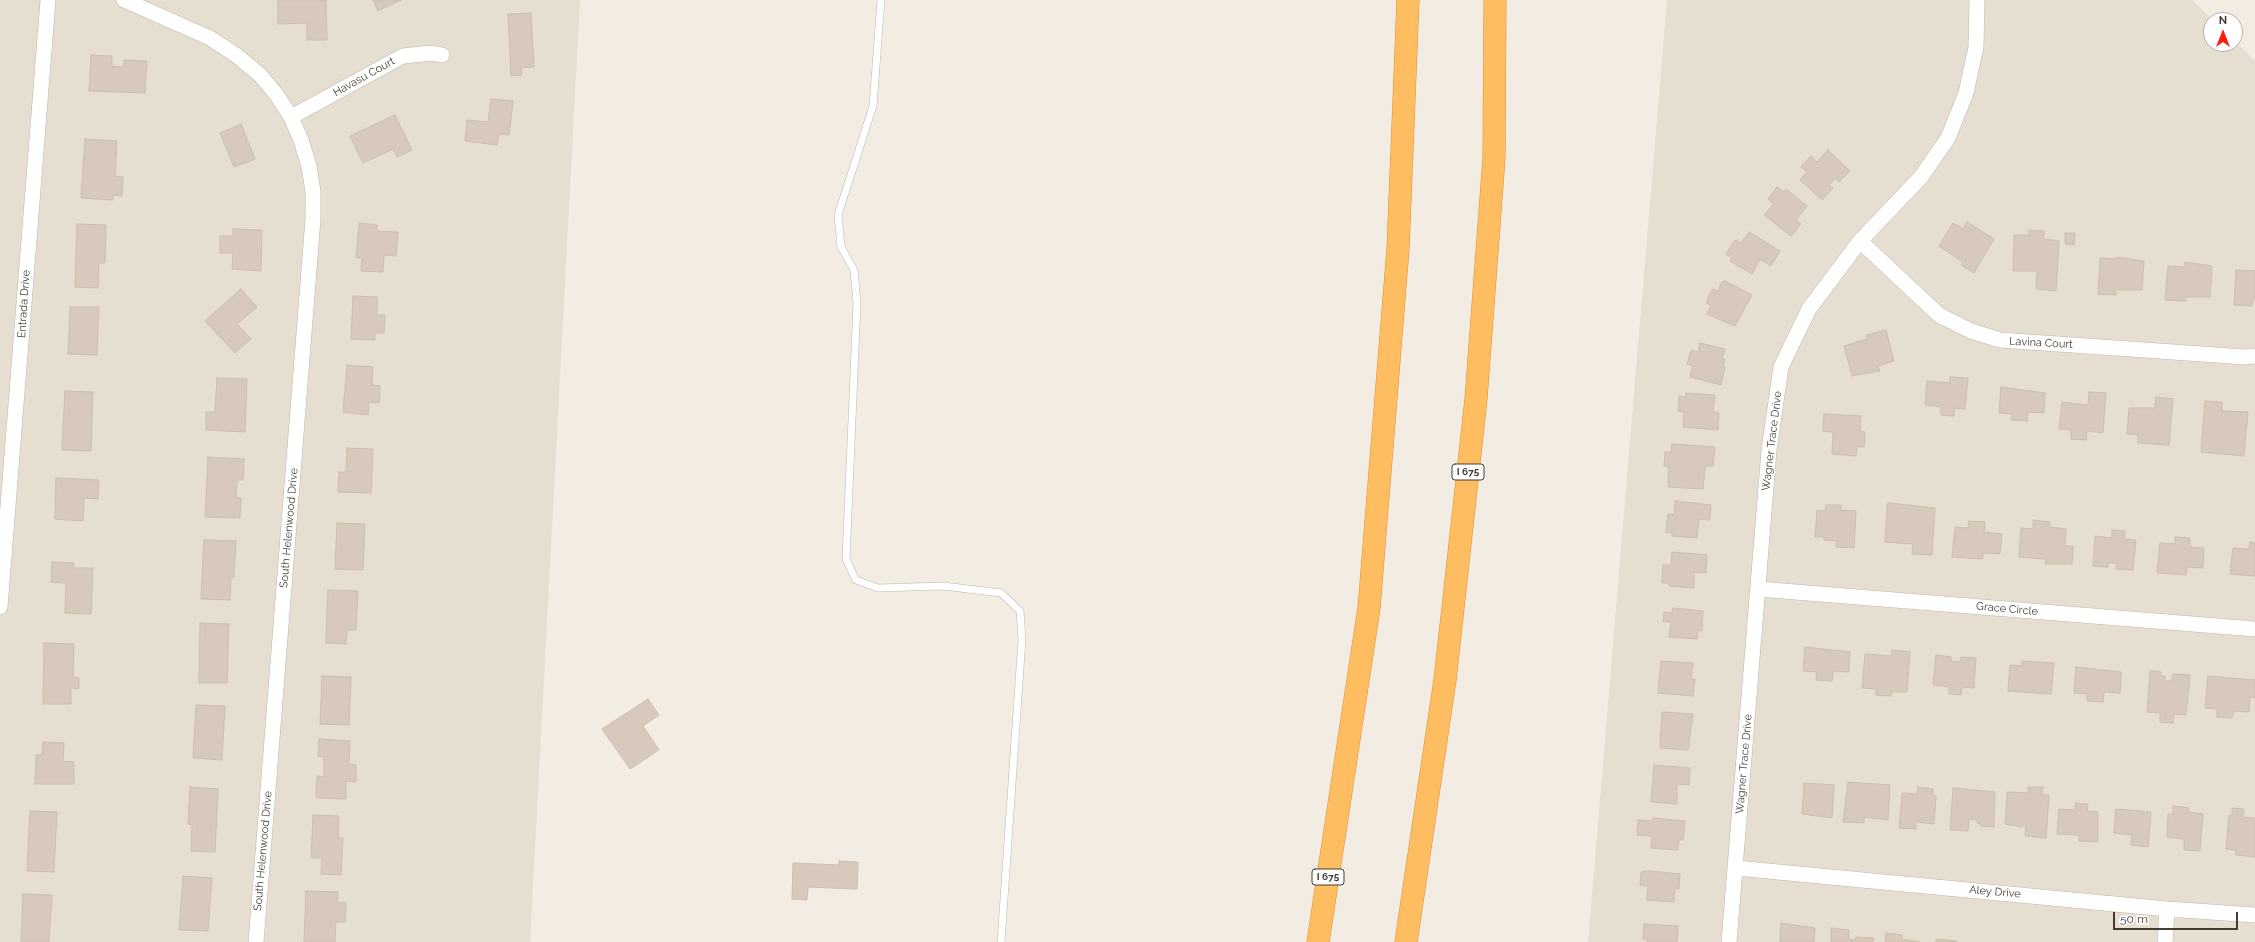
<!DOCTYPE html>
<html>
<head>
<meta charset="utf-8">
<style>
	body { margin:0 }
	#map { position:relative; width:2255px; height:942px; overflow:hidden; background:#f2ece3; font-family:Raleway,sans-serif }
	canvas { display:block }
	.north { position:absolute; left:2203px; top:12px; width:40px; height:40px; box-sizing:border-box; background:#fff; border:1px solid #b4b1ad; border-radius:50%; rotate:0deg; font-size:11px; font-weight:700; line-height:16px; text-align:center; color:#443c33 }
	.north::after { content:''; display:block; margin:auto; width:14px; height:18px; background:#fd1e0f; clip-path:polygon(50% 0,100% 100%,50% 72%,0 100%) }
	.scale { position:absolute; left:2113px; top:912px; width:125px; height:18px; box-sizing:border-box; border:2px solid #443c33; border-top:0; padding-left:5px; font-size:12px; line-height:14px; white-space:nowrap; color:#443c33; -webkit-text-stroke:3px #fff; paint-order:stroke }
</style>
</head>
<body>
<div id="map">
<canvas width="2255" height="942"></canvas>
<div class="north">N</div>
<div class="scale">50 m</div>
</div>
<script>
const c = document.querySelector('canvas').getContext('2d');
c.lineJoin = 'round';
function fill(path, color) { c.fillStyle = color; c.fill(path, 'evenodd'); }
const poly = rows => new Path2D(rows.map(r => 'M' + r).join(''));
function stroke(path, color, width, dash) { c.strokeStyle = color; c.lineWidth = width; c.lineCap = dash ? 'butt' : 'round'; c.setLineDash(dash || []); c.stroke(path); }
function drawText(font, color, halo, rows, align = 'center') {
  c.font = font + ' Raleway,sans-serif'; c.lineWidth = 3; c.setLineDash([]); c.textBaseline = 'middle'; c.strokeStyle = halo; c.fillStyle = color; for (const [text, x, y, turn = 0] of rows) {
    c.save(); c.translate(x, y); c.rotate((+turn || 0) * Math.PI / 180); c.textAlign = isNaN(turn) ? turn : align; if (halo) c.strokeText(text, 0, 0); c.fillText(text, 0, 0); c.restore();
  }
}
const residential = poly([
	[0,0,580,0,530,942,0,942],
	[1667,0,2192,0,2213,20,2211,20,2211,44,2235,44,2235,41,2255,61,2255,942,1588,942]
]);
const building = poly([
	[278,0,326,0,327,40,307,40,307,23,278,24,278,0],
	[373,0,401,0,378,11,373,0],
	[531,13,534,67,521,68,522,75,511,76,508,14,531,13],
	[91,55,112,56,112,66,123,67,124,60,147,61,145,93,89,91,91,55],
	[491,99,513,101,509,135,499,134,497,145,465,141,467,120,488,122,491,99],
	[395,115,412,150,397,157,393,149,363,163,350,136,395,115],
	[241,124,255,159,234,167,220,133,241,124],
	[85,139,117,141,115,176,123,177,122,196,113,195,113,200,81,198,85,139],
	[1828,150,1850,171,1839,182,1835,178,1829,185,1833,188,1822,200,1800,180,1807,172,1801,167,1811,156,1817,162,1828,150],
	[1777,187,1784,192,1786,189,1807,206,1796,220,1801,224,1791,236,1764,215,1773,204,1768,199,1777,187],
	[1967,222,1994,239,1974,273,1961,265,1963,262,1939,246,1953,223,1963,229,1967,222],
	[359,223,377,225,377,231,398,232,396,256,384,255,383,272,361,271,362,258,356,258,359,223],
	[77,224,106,225,105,263,99,263,98,288,75,287,77,224],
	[233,229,262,230,261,271,232,269,233,253,220,253,220,236,233,236,233,229],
	[2029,230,2044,231,2043,239,2059,241,2056,291,2036,289,2037,271,2013,271,2014,235,2029,235,2029,230],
	[1749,232,1780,251,1771,266,1760,259,1752,274,1730,261,1732,258,1726,254,1735,240,1741,243,1749,232],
	[2065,233,2075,233,2074,245,2065,244,2065,233],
	[2117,257,2144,261,2142,290,2116,290,2116,295,2098,294,2100,258,2117,259,2117,257],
	[2185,262,2212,266,2210,297,2186,297,2186,301,2165,300,2168,266,2185,267,2185,262],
	[2236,270,2255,271,2255,299,2253,299,2252,306,2234,305,2236,270],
	[1725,281,1752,295,1735,326,1707,314,1711,305,1706,303,1712,289,1718,291,1722,282,1725,281],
	[241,289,257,307,237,324,251,339,235,353,205,321,241,289],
	[353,296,377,297,377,315,385,315,384,333,375,333,375,340,351,339,353,296],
	[70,307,99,307,97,355,68,354,70,307],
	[1886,330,1894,361,1878,366,1880,371,1852,376,1844,346,1867,339,1866,335,1886,330],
	[1700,343,1725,349,1722,358,1725,359,1723,367,1725,367,1721,385,1690,377,1693,366,1687,364,1691,350,1698,352,1700,343],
	[347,365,373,367,372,385,380,386,379,403,369,402,368,415,343,412,347,365],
	[1950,377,1968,378,1965,409,1954,408,1954,416,1941,415,1941,407,1925,405,1927,381,1950,383,1950,377],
	[217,378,247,379,245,432,206,430,206,412,215,412,217,378],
	[2001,387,2045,393,2044,413,2028,412,2027,421,2011,420,2012,414,1999,413,2001,387],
	[65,391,93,392,91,451,62,450,65,391],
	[2089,392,2106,393,2103,433,2087,431,2086,440,2071,439,2071,430,2059,429,2062,402,2088,405,2089,392],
	[1686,393,1715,395,1713,412,1719,413,1718,430,1683,427,1684,412,1678,411,1679,396,1686,397,1686,393],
	[2156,397,2173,399,2169,445,2138,443,2138,435,2127,434,2129,408,2155,408,2156,397],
	[2205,401,2222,402,2222,411,2248,412,2244,456,2201,452,2205,401],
	[1824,414,1861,416,1860,431,1865,432,1864,447,1857,447,1856,456,1832,454,1833,432,1823,431,1824,414],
	[1672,444,1715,447,1713,466,1705,466,1703,489,1668,487,1669,467,1664,466,1665,452,1671,452,1672,444],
	[347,448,373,449,371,493,338,492,339,472,346,472,347,448],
	[208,457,244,459,243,480,237,480,236,498,241,498,240,518,205,517,208,457],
	[56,478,99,480,98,499,84,498,83,521,55,519,56,478],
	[1675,501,1711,505,1710,520,1699,519,1697,538,1672,536,1672,533,1666,532,1668,514,1674,515,1675,501],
	[1889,503,1935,508,1932,555,1912,554,1913,544,1885,542,1887,504,1889,503],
	[1826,505,1841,505,1841,510,1856,511,1854,548,1836,547,1837,541,1824,540,1824,537,1815,537,1817,510,1825,511,1826,505],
	[2033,520,2050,522,2050,527,2066,529,2065,546,2073,546,2072,564,2045,564,2046,559,2019,557,2021,528,2033,529,2033,520],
	[1969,521,1985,522,1984,532,2002,534,2000,554,1983,553,1983,559,1952,557,1955,527,1968,528,1969,521],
	[337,523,365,524,363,570,335,569,337,523],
	[2112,530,2125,531,2124,539,2136,540,2133,570,2116,569,2117,563,2108,563,2108,567,2093,566,2095,536,2112,538,2112,530],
	[2175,537,2190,538,2190,547,2204,548,2203,568,2187,567,2186,575,2157,573,2160,543,2175,544,2175,537],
	[204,540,236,541,234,577,231,577,230,600,201,599,204,540],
	[2250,542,2255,543,2255,576,2230,574,2233,548,2249,549,2250,542],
	[1672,552,1707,555,1706,573,1694,572,1694,588,1669,586,1669,583,1662,583,1663,565,1671,565,1672,552],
	[52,562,74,563,73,568,93,568,91,614,65,613,66,583,51,582,52,562],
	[328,590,358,591,356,630,347,630,346,644,326,643,328,590],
	[1673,608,1703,611,1702,631,1698,631,1697,639,1669,637,1671,622,1663,622,1664,612,1672,613,1673,608],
	[200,623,229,624,227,683,199,683,200,623],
	[44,643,74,644,73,677,79,678,79,689,71,688,71,704,43,704,44,643],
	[1805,647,1850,652,1849,672,1833,671,1832,681,1816,680,1817,672,1803,671,1805,647],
	[1892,650,1910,652,1907,692,1892,692,1891,696,1876,695,1876,689,1862,688,1865,654,1891,656,1892,650],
	[1936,655,1951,657,1951,661,1960,662,1961,657,1976,658,1974,688,1962,687,1961,695,1949,694,1949,687,1933,685,1936,655],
	[1661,661,1693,663,1691,679,1695,679,1693,696,1658,693,1661,661],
	[2022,661,2054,663,2051,694,2008,691,2010,665,2022,666,2022,661],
	[2076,667,2121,672,2120,693,2104,692,2103,702,2087,701,2087,694,2074,693,2076,667],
	[2150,671,2161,672,2160,676,2165,676,2165,681,2172,681,2173,674,2190,675,2186,715,2174,714,2173,723,2160,722,2160,713,2147,712,2150,671],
	[322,676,351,677,349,725,320,724,322,676],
	[2208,676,2255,680,2255,698,2250,697,2249,712,2233,711,2232,718,2217,717,2217,709,2205,708,2208,676],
	[648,699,659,715,643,726,659,750,630,769,602,729,648,699],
	[196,705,225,706,222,760,193,758,196,705],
	[1662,712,1693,714,1688,750,1660,748,1662,712],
	[319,739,350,741,349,764,356,765,356,782,346,781,346,799,316,798,317,776,324,777,324,757,318,756,319,739],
	[43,742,64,743,63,761,74,762,74,784,35,784,36,755,42,755,43,742],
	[1654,765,1690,768,1689,785,1677,784,1677,804,1651,802,1654,765],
	[1848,782,1890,785,1888,820,1864,817,1864,823,1843,822,1848,782],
	[1804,783,1834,785,1832,818,1802,814,1804,783],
	[190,787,218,789,215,852,191,851,192,825,188,824,190,787],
	[1918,787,1933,789,1933,795,1936,796,1934,824,1916,822,1916,829,1899,828,1902,793,1917,794,1918,787],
	[2028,787,2043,787,2042,795,2049,795,2046,838,2025,836,2026,825,2022,825,2022,827,2005,824,2007,792,2028,793,2028,787],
	[1953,788,1995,792,1994,827,1981,826,1981,824,1977,823,1977,820,1969,819,1968,831,1950,830,1953,788],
	[2076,803,2088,804,2087,811,2098,812,2098,842,2079,841,2079,835,2057,834,2059,809,2075,810,2076,803],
	[2173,806,2189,808,2189,812,2203,814,2200,851,2184,850,2184,839,2167,837,2168,814,2173,814,2173,806],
	[2232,808,2244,809,2243,817,2255,818,2255,857,2236,855,2236,850,2226,849,2229,815,2232,815,2232,808],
	[2116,809,2151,812,2148,847,2131,845,2132,835,2114,833,2116,809],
	[30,811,57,812,54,872,27,871,30,811],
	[313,815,339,816,338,838,343,838,341,875,321,874,322,858,311,858,313,815],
	[1653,818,1685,821,1683,840,1679,840,1678,850,1651,848,1652,836,1637,835,1638,820,1653,821,1653,818],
	[839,861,858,862,857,889,808,887,807,900,792,899,793,863,839,865,839,861],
	[1649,871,1680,874,1679,889,1675,889,1674,902,1647,900,1648,886,1640,885,1641,872,1649,871],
	[183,876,212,878,208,931,179,930,183,876],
	[306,891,338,892,337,902,346,903,345,922,336,922,335,942,304,942,306,891],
	[23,894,52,895,49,942,21,942,23,894],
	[1781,923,1815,928,1814,942,1780,942,1781,923],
	[1644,924,1678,926,1677,942,1647,942,1647,939,1643,939,1644,924],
	[1831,928,1849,930,1849,939,1855,940,1856,937,1874,938,1873,942,1831,942,1831,928],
	[1886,933,1902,935,1902,939,1920,942,1885,942,1886,933],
	[1936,939,1957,941,1957,942,1936,942,1936,939]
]);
const lane = poly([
	[881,0,873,106,838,215,841,247,854,270,857,303,846,559,856,580,878,588,943,586,1001,593,1020,611,1022,639,1001,942]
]);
const street = poly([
	[124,0,210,38,236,55,260,75,276,94,291,117,301,140,309,166,313,192,313,219,256,942],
	[291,117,403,56,432,53,442,55],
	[1860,241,1939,315,1971,331,2000,340,2245,357,2255,356],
	[1758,589,2255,629],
	[0,607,48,0],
	[1736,868,2167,909,2255,915],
	[1729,942,1769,450,1781,367,1809,309,1860,241,1921,177,1948,138,1966,93,1976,47,1977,0],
	[2165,942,2167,909]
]);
const highway = poly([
	[1318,942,1369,608,1398,249,1408,0],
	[1406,942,1445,680,1476,399,1494,158,1495,0]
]);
const shields = [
	[1468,472,32],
	[1328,877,32]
];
const shieldNames = [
	["I 675",1468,472],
	["I 675",1328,877]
];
const streetNames = [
	["Havasu Court",364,77,-29],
	["Entrada Drive",24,304,-86],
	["Lavina Court",2041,343,3],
	["Wagner Trace Drive",1772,441,-83],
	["South Helenwood Drive",289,528,-85],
	["Grace Circle",2007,609,5],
	["Wagner Trace Drive",1744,764,-85],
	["South Helenwood Drive",263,851,-85],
	["Aley Drive",1995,892,5]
];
fill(residential, '#e6ded1');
fill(building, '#d7cabc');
stroke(building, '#cebeac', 1);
stroke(lane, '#c0b6a9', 8);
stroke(street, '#c0b6a9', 16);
stroke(highway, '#df8f30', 23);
stroke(lane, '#fff', 7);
stroke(street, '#fff', 15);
stroke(highway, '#ffbd61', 22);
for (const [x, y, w] of shields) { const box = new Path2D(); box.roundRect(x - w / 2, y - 8, w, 16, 3); c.fillStyle = '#fff'; c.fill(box); stroke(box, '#443c33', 1); }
drawText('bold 10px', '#443c33', null, shieldNames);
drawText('11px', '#443c33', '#fff', streetNames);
</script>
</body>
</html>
